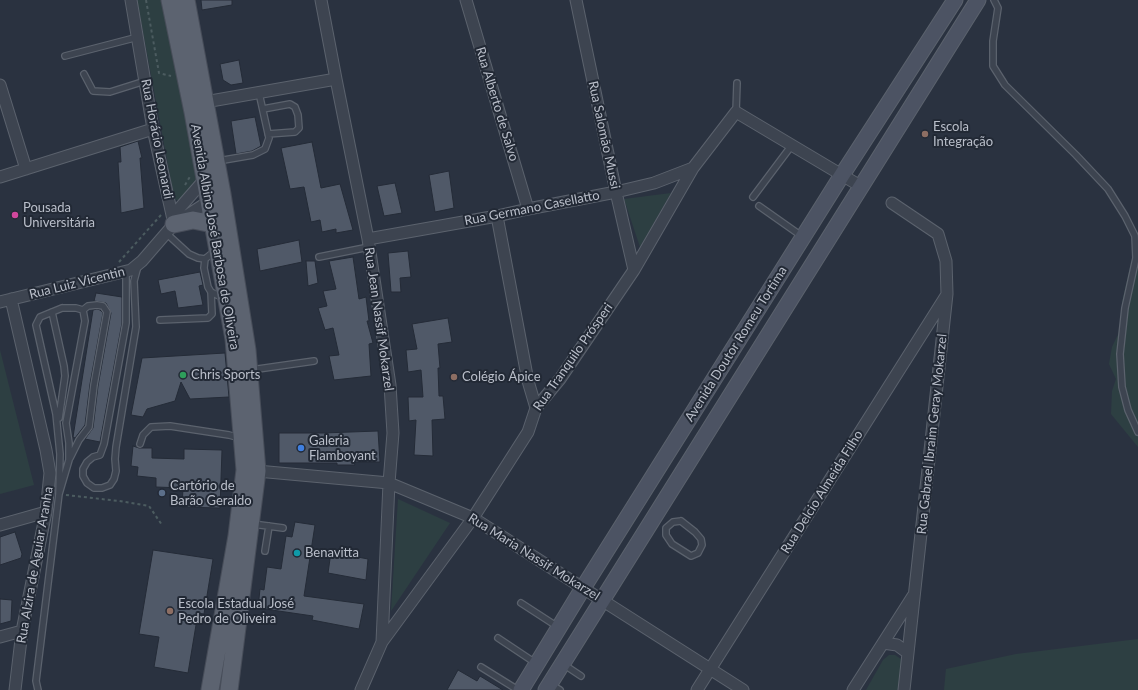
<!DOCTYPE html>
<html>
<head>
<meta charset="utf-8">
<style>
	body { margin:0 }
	canvas { display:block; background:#2a3240 }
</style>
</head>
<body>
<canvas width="1138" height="690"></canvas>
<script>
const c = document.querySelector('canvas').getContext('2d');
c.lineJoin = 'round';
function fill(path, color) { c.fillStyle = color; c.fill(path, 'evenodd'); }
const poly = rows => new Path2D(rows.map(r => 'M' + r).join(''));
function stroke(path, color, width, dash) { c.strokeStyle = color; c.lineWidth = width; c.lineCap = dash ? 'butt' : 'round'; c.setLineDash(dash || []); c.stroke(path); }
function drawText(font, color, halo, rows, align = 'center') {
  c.font = font + ' Lato,sans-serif'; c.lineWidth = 4; c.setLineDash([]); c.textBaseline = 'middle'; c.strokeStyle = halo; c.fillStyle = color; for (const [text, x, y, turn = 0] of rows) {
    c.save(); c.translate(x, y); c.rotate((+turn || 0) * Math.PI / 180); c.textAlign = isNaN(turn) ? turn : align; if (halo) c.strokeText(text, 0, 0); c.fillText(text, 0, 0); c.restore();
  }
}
const green = poly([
	[137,0,165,0,199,179,179,201,175,199,173,192],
	[671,193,640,247,624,199],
	[1138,249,1138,447,1111,414,1112,391,1116,379,1109,364,1112,347,1121,328,1122,302,1134,250],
	[0,350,34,485,0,494],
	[398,499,450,523,391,611],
	[1138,639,1138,690,944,690,946,669,1016,654],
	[889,655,895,655,901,659,902,666,899,690,866,690,883,660]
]);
const building = poly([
	[201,0,232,0,232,5,202,10,201,0],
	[239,60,243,83,231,85,223,80,220,64,239,60],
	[255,117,261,146,252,151,236,154,231,121,255,117],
	[138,141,142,158,140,158,144,208,121,213,118,162,121,162,120,147,138,141],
	[312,142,321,188,340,184,353,230,336,233,336,229,322,232,320,220,311,222,304,187,290,189,281,148,312,142],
	[449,171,454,208,435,212,429,175,449,171],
	[395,183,402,213,384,216,377,186,395,183],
	[299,240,302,262,260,271,257,249,299,240],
	[408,251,411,277,400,278,401,292,391,292,388,253,408,251],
	[353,257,359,299,366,297,369,321,367,321,373,343,369,344,371,376,334,380,329,356,339,355,333,328,325,330,318,308,327,306,323,291,336,289,329,261,353,257],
	[306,261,315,261,318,283,308,286,306,261],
	[200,272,203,285,199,286,203,305,178,308,175,291,161,294,158,280,200,272],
	[96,293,122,297,122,323,100,442,85,439,93,428,98,386,111,313,106,303,94,301,96,293],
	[97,309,100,310,103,313,90,384,85,425,75,438,73,437,93,310,97,309],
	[448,318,452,342,438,344,440,368,438,368,439,396,443,396,445,419,432,420,433,456,414,455,416,420,409,421,408,397,423,397,421,370,408,372,406,350,417,349,412,324,448,318],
	[225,353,229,397,190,399,181,382,175,401,147,409,143,417,131,415,142,358,225,353],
	[378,431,380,462,354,462,355,465,337,465,337,463,279,463,279,433,323,433,378,431],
	[133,446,139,448,152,448,152,458,184,459,184,449,222,450,220,508,182,507,183,488,156,487,156,478,137,476,138,467,131,466,133,446],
	[295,522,315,525,304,596,364,604,359,629,312,620,313,616,258,608,260,589,264,590,267,567,281,569,286,536,292,537,295,522],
	[15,532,22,554,21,558,0,565,0,537,15,532],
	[153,550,213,559,204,614,198,613,188,673,154,667,159,637,139,634,153,550],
	[331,552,368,559,366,580,328,573,331,552],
	[0,599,12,600,11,621,0,624,0,599],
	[458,670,477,681,480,676,503,690,447,690,458,670]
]);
const path = poly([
	[146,0,159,73,171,76],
	[185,185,191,175],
	[119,262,161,215],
	[66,495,119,501,149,506,162,525]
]);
const lane = poly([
	[994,0,998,8,993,41,993,66,1005,85,1076,155,1108,189,1125,216,1135,236,1136,258,1125,308,1120,354,1122,387,1128,410,1138,432],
	[65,56,138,37],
	[84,74,93,91,110,92,145,81],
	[263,109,290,104,295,107,298,115,299,128,295,132,268,134],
	[736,112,737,83],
	[218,161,253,155,265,149,269,138,259,93],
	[753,197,792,145],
	[759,206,803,237],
	[166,233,189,254,198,258,205,259],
	[216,250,205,259,204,268,208,287,211,292,223,298],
	[319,257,369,247],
	[126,271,126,323,104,444,100,455,93,457,87,462,83,469,83,476,87,483,94,488,102,488,110,485,114,479,116,471,115,459,116,447,136,327,134,281,138,266],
	[62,308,76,308,83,310,85,321,66,423,69,443,69,460,59,494,60,454,56,414,36,325,40,317,62,308],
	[52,312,64,366,65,376,59,418],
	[160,320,208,318,212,314,211,292],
	[251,370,314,361],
	[140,444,143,435,151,427,170,426,229,435,240,438],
	[70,458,79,440,89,427,94,385,107,312,103,306,97,305,88,306,83,310],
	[681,521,695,532,701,539,702,545,698,553,691,556,672,544,666,535,666,528,673,522,681,521],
	[253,524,283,528],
	[265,551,269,526],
	[521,603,558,627],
	[498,638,537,664],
	[563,664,581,676],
	[481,667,518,690],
	[550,684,560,690],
	[38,690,36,681,59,494]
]);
const street = poly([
	[131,0,153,129,174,224],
	[321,0,336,79,368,239,390,385,393,433,389,483,382,642],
	[466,0,528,209],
	[576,0,616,192,634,270],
	[0,85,26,169],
	[205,102,336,79],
	[0,177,153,129],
	[892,203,938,234,946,261,947,294,904,690],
	[497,216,528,381,536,408],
	[174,223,177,211,205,179],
	[368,239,497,216,528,209,616,192,654,183,693,168],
	[11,299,46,450,50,473,46,512,22,631,15,690],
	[0,302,131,270,142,261,174,224,214,198],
	[257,471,389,483,473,518,743,690],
	[0,525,46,512],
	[0,637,22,631],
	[883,643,897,645,908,653],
	[361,690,382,642,473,518,528,432,536,408,560,379,634,270,693,168,736,112,862,187],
	[697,690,946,296],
	[853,690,913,596]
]);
const secondary = poly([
	[521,690,583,588,842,175,955,0],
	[546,690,978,0]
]);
const primary = poly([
	[170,0,193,112,234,339,245,470,237,536,210,690],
	[186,0,222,194,247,350,257,471,229,690],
	[174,224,193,220,213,224]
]);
const markers = [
	[925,134,4,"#8d6e63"],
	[15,215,4,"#d1479c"],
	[183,375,4,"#2e9e5b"],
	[454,377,4,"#8d6e63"],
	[301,448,4,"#3f7fe0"],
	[162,493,4,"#5c6f8a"],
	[297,553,4,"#0f9aa8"],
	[170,611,4,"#8d6e63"]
];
const streetNames = [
	["Rua Alberto de Salvo",497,104,73],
	["Rua Salomão Mussi",604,135,78],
	["Rua Horácio Leonardi",157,139,79],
	["Rua Germano Casellatto",532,208,-11],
	["Avenida Albino José Barbosa de Oliveira",215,237,80],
	["Rua Luiz Vicentin",77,283,-14],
	["Rua Jean Nassif Mokarzel",379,319,82],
	["Avenida Doutor Romeu Tortima",736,344,-58],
	["Rua Tranquilo Prósperi",573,357,-55],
	["Rua Gabrael Ibraim Geray Mokarzel",932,434,-84],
	["Rua Delcio Almeida Filho",822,492,-58],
	["Rua Maria Nassif Mokarzel",534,557,32],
	["Rua Alzira de Aguiar Aranha",35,565,-80]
];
const poiNames = [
	["Escola",933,127],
	["Integração",933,142],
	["Pousada",23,208],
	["Universitária",23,223],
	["Chris Sports",191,375],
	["Colégio Ápice",462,377],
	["Galeria",309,441],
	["Flamboyant",309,456],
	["Cartório de",170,486],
	["Barão Geraldo",170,501],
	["Benavitta",305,553],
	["Escola Estadual José",178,604],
	["Pedro de Oliveira",178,619]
];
fill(green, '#2d3f42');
fill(building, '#505968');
stroke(building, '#242b37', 1);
stroke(lane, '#5b626d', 8);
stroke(street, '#5b626d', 13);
stroke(secondary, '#5b626d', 17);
stroke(primary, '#474d59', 19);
stroke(path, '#4c5c60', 2, [3, 3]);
stroke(lane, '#3d4450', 5.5);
stroke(street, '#3d4450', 11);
stroke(secondary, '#4c5363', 15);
stroke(primary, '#5c6370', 17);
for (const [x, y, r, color] of markers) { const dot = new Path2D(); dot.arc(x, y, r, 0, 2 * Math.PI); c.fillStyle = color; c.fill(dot); stroke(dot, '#222935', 1.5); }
drawText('13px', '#babfca', '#222935', streetNames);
drawText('13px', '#babfca', '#222935', poiNames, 'left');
</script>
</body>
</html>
